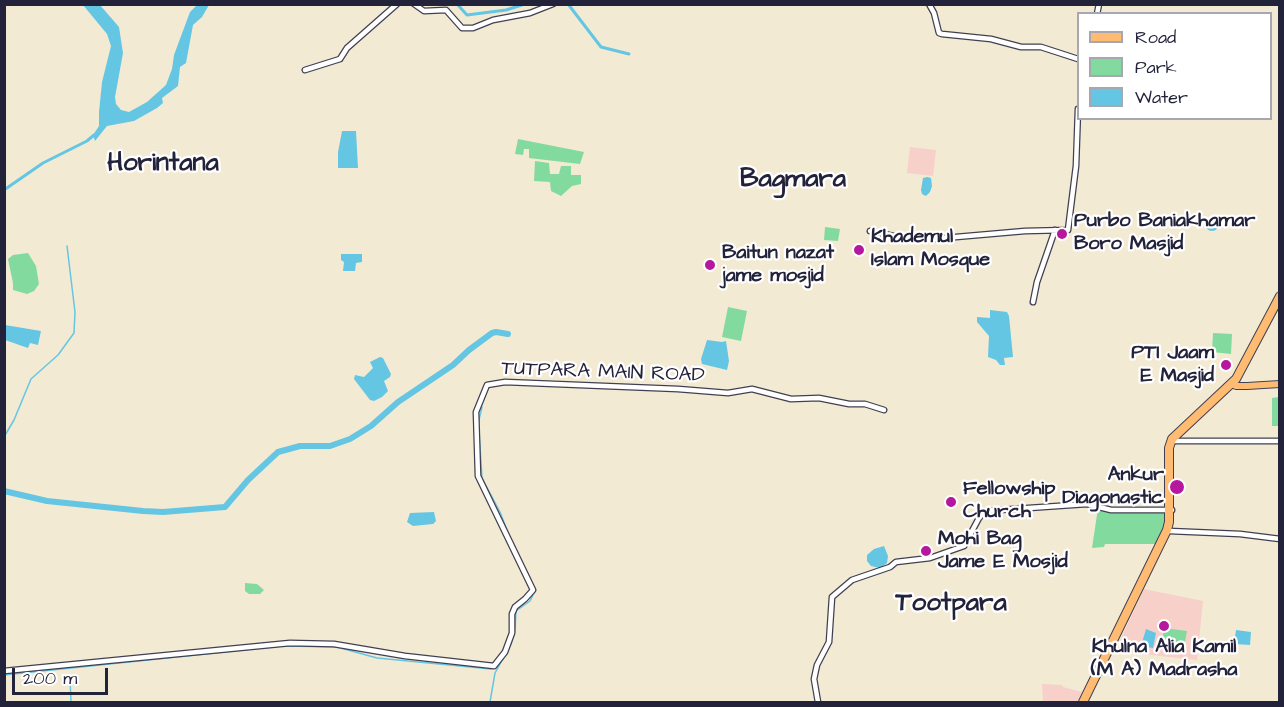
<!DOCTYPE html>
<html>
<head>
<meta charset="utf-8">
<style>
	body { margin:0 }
	#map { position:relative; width:1284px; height:707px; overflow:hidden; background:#f3ead4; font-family:"Architects Daughter",sans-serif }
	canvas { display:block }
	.frame { position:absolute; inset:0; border:6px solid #22223b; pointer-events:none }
	.legend { position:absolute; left:1077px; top:12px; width:195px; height:108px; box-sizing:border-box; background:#fff; border:2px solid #a7a7b1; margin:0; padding:8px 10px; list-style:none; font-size:18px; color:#22223b }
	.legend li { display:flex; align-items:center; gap:12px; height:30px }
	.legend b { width:30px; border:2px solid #a7a7b1 }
	.scale { position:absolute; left:12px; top:668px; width:96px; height:27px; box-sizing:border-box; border:3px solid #22223b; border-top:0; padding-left:8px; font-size:18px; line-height:21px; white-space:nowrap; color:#22223b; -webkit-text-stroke:4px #fff; paint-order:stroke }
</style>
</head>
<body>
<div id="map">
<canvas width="1284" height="707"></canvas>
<div class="frame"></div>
<ul class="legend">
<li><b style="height:8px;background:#ffbb71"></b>Road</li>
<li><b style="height:16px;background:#83da9e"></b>Park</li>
<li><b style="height:16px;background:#64c6e2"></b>Water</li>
</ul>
<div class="scale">200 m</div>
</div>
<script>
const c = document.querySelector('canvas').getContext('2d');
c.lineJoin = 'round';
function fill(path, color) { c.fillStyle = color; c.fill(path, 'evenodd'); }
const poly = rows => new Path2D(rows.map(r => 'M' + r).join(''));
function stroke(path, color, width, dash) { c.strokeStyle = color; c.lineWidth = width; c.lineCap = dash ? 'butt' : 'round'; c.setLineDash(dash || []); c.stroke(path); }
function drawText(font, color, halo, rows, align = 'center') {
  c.font = font + ' "Architects Daughter",sans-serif'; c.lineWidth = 4.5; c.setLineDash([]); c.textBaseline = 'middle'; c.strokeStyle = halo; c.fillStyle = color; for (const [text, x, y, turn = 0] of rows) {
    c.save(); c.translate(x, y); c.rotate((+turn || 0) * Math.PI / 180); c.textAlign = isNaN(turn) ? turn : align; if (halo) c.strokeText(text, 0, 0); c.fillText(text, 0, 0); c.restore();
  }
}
const built = poly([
	[910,147,936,150,933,176,907,173],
	[1144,589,1203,601,1197,660,1115,651],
	[1042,684,1062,685,1063,687,1082,692,1077,702,1043,702]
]);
const green = poly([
	[518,139,584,152,580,164,529,158,529,149,524,149,523,155,515,154],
	[535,161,549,163,550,174,559,174,561,166,571,166,571,175,581,175,581,184,572,186,561,196,551,191,550,182,534,181],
	[825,227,840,229,838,241,824,240],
	[28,253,36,266,39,284,34,291,27,294,13,290,13,283,8,259,13,255],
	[728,307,747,311,741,341,722,337],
	[1213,333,1232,334,1231,354,1212,352],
	[1279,397,1279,426,1272,426,1272,398],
	[1098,508,1106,512,1169,512,1161,544,1105,544,1104,547,1092,548],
	[245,583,257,584,264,590,260,594,249,594,245,591],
	[1164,628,1187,631,1184,647,1162,644]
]);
const water = poly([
	[83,5,100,5,119,27,123,53,115,97,116,104,121,110,129,112,147,102,166,85,172,69,174,55,190,12,197,5,209,5,202,17,193,25,186,63,180,67,178,86,162,98,163,103,157,108,134,121,107,126,95,141,93,135,99,126,99,112,102,82,111,46,107,34],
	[342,131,356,131,358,168,338,168,338,152],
	[927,177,931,178,932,186,930,192,926,196,922,194,921,190,923,178],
	'1205 224a7 7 0 1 1 14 0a7 7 0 1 1-14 0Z',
	[341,254,362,254,362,262,356,263,355,271,343,271,344,262,341,260],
	[990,310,1007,312,1009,316,1013,357,1004,358,1005,365,1000,365,996,360,988,357,989,336,977,322,977,317,990,318],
	[5,325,41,331,38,345,30,343,28,348,5,340],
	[707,340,722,342,726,341,729,361,727,370,702,364,701,359],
	[380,357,383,358,391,374,390,377,384,381,388,391,382,397,374,401,370,400,354,379,355,375,364,377,373,368,370,362],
	[434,512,436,521,433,524,413,526,407,522,410,513],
	[884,546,888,556,887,563,880,568,871,566,867,561,867,555,874,549],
	[1146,629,1156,633,1153,648,1141,646],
	[1236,630,1251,632,1250,645,1234,644]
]);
const stream = poly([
	[478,424,482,407],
	[479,432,482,478,500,512,510,538],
	[4,437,14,420,31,379,58,355,74,333,75,312,67,246],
	[287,646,337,647,377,658,491,669],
	[4,675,282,646],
	[70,678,71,702],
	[490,702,495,673,511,644,515,630,516,611,530,601,535,591]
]);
const canal = poly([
	[457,4,467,15,506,10,525,4],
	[568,4,601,47,629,54],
	[4,190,43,163,87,141,94,135]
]);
const river = poly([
	[4,491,47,501,143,511,163,512,225,507,248,480,278,452,300,446,330,446,350,439,371,426,398,402,453,365,469,350,492,333,496,332,508,334]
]);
const minor = poly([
	[414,4,424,11,446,10,462,28,473,28,493,20,530,13,553,4],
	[929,4,934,13,939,33,942,34,991,39,1021,47,1041,47,1078,59],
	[1097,14,1099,4],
	[305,70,340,59,347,48,397,4],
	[870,231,898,237,933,239,1025,231,1068,230,1076,166,1078,109],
	[1033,302,1037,282,1055,230],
	[1175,441,1280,441],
	[1169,531,1240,534,1280,539],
	[4,671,290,643,334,644,405,656,494,666,505,652,512,633,512,614,515,607,525,599,533,590,478,476,476,412,487,385,505,382,678,389,728,393,752,389,791,399,819,398,849,404,865,404,884,410],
	[818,702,814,679,817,665,829,642,832,597,852,580,890,567,896,562,930,558,964,546,979,518,985,511,1087,504,1111,510,1172,510]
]);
const major = poly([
	[1232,384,1236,386,1247,386,1280,384]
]);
const highway = poly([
	[1083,702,1167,530,1169,522,1169,448,1172,439,1236,379,1280,296]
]);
const markers = [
	[1062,234,6,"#b5179e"],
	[859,250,6,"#b5179e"],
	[710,265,6,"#b5179e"],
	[1226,365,6,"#b5179e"],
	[1177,487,8,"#b5179e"],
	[951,502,6,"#b5179e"],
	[926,551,6,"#b5179e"],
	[1164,626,6,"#b5179e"]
];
const poiNames = [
	["Purbo Baniakhamar",1074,222],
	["Boro Masjid",1074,245],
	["Khademul",871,238],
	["Islam Mosque",871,261],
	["Baitun nazat",722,254],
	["jame mosjid",722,277],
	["PTI Jaam",1214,354,"right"],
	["E Masjid",1214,377,"right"],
	["Ankur",1164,476,"right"],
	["Diagonastic",1164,499,"right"],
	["Fellowship",963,490],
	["Church",963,513],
	["Mohi Bag",938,540],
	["Jame E Mosjid",938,563],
	["Khulna Alia Kamil",1164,648,"center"],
	["(M A) Madrasha",1164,671,"center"]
];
const streetNames = [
	["TUTPARA MAIN ROAD",603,373,2]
];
const districtNames = [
	["Horintana",163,165],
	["Bagmara",793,181],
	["Tootpara",951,605]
];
fill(built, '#f7d0c9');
fill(green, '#83da9e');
fill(water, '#64c6e2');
stroke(stream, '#64c6e2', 1.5);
stroke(canal, '#64c6e2', 3);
stroke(river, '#64c6e2', 6);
stroke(minor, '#414052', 7);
stroke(major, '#414052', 8);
stroke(highway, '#414052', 10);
stroke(minor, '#fff', 4.5);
stroke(major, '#ffbb71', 6);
stroke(highway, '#ffbb71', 8);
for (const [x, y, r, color] of markers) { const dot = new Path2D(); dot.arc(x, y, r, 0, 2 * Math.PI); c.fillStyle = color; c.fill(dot); stroke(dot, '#fff', 2); }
drawText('bold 20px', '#22223b', '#fff', poiNames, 'left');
drawText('20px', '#22223b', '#fff', streetNames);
drawText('bold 26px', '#22223b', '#fff', districtNames);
</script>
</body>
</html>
